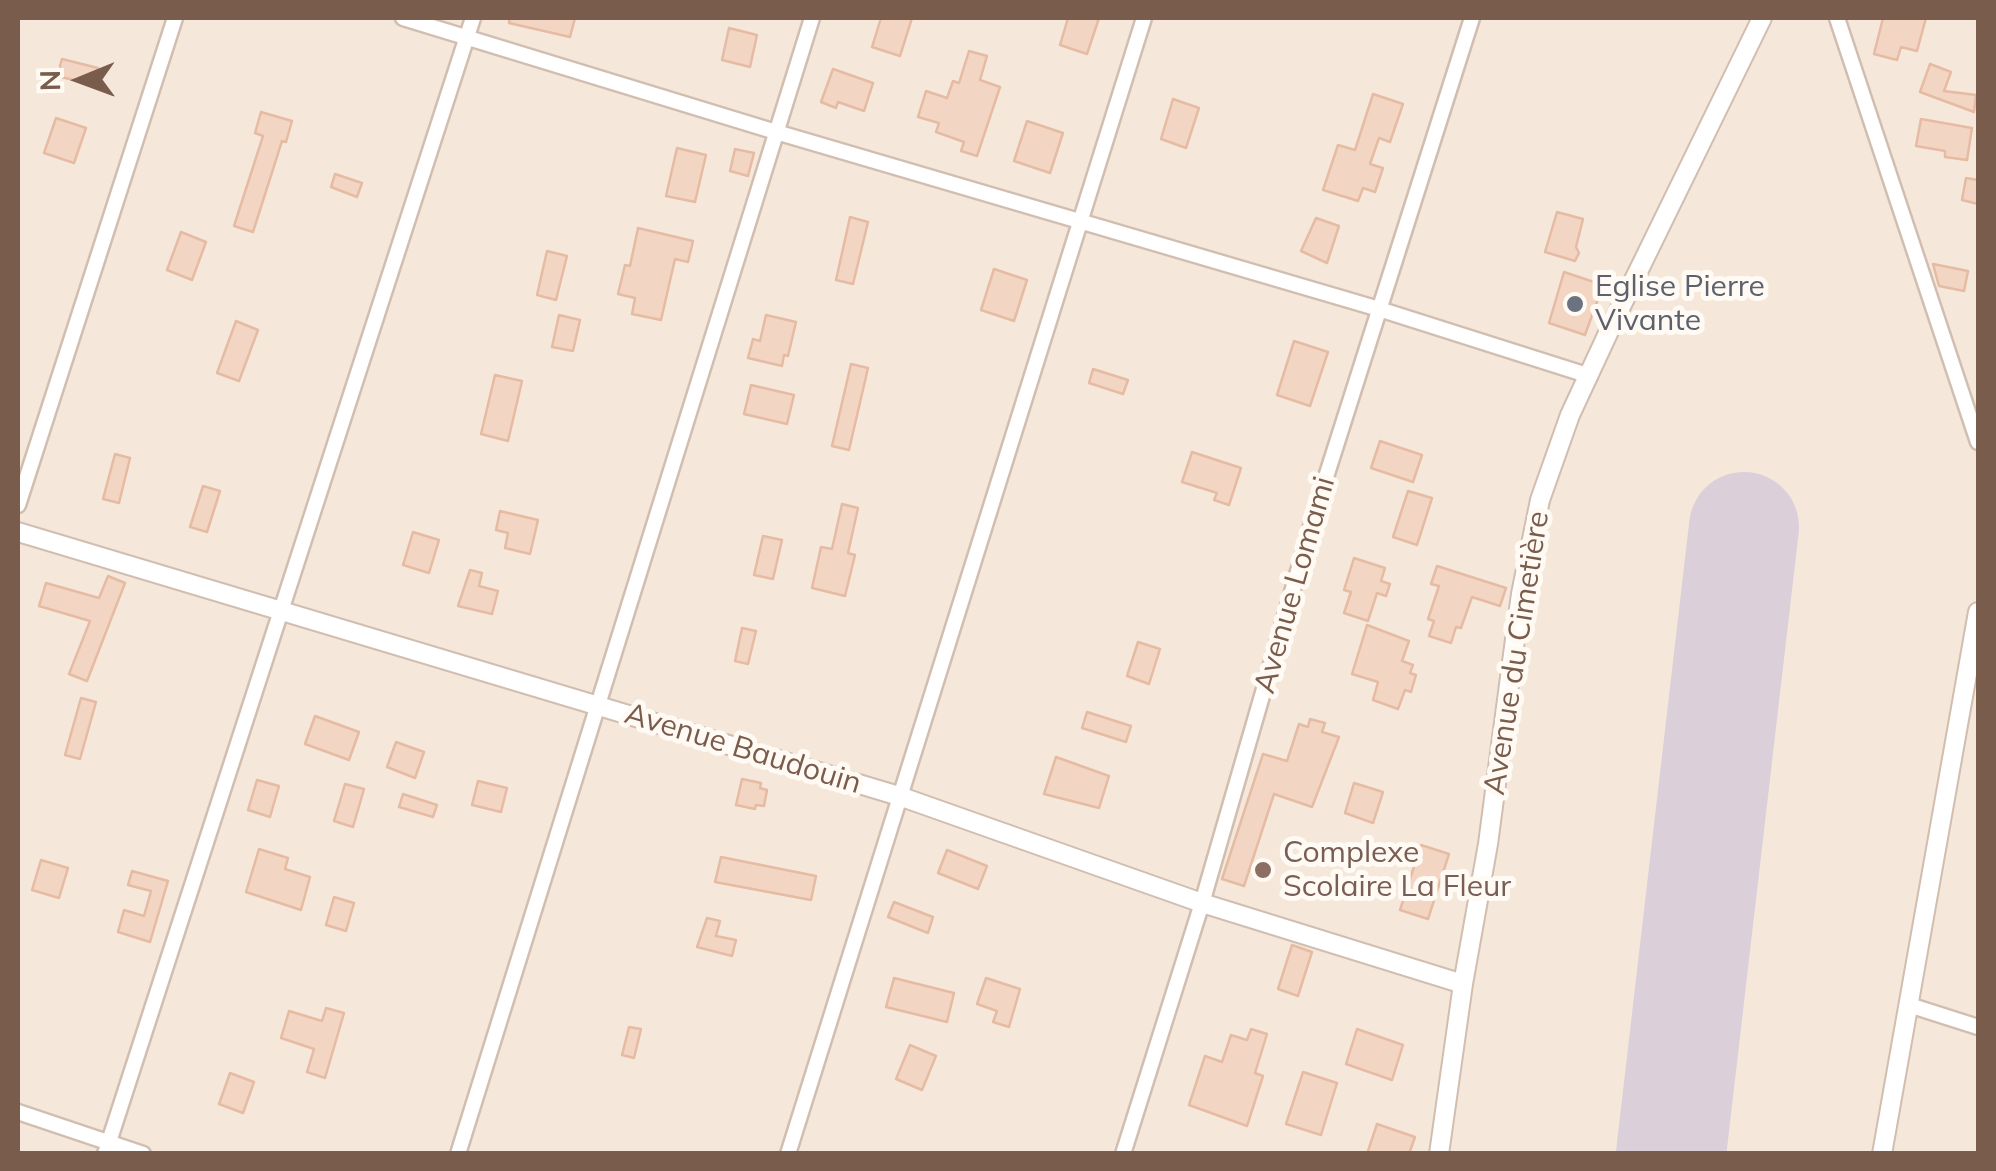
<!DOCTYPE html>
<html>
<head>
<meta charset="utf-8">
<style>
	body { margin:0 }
	#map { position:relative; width:1996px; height:1171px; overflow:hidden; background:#fdf6ec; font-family:Mulish,sans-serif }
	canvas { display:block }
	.frame { position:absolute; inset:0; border:20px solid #7a5c4d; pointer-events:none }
	.north { position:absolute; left:30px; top:30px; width:100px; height:100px; -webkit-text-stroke:8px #fffaf3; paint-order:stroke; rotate:269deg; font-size:28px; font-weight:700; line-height:40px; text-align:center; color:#7a5c4d }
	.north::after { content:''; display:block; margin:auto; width:35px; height:45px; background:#7a5c4d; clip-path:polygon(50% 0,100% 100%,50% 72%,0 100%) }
</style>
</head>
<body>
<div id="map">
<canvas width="1996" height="1171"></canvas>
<div class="frame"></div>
<div class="north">N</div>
</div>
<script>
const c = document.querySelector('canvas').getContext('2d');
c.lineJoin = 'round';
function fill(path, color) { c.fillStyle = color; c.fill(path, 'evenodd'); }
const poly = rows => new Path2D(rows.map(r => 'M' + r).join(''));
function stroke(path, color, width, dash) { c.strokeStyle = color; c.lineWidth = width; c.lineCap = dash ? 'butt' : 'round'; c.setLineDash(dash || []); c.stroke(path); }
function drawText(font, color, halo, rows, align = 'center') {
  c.font = font + ' Mulish,sans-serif'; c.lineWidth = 10; c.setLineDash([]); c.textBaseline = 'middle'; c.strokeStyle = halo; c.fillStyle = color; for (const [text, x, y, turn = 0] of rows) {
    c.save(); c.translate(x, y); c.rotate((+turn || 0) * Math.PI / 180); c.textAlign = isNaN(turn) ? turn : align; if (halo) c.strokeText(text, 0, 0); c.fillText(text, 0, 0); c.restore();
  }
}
const residential = poly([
	[18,18,1978,18,1978,1153,18,1153]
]);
const runway = poly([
	[1671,1154,1744,527]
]);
const building = poly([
	[510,18,575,18,570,37,509,23,510,18],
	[881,18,912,18,900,56,872,47,881,18],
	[1068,18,1099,18,1087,54,1060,45,1068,18],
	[1883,18,1926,18,1917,51,1901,47,1897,60,1874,54,1883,18],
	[729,28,757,35,750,67,722,60,729,28],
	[969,51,987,56,980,80,1000,87,977,156,961,151,964,142,936,132,939,123,918,117,926,91,947,98,953,81,959,83,969,51],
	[62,59,98,68,94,85,57,76,62,59],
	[1930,64,1951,72,1944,91,1976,95,1974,112,1920,92,1930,64],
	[833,69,873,83,864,111,838,102,836,108,821,102,833,69],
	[1373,94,1403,104,1390,142,1379,138,1370,164,1383,168,1375,192,1363,188,1358,201,1323,190,1338,145,1355,150,1373,94],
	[1173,99,1199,108,1186,148,1161,139,1173,99],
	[261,112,292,121,286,142,282,141,253,232,234,226,263,136,255,133,261,112],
	[56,118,86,128,74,163,44,153,56,118],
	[1921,119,1972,128,1967,160,1945,157,1945,151,1916,146,1921,119],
	[1027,121,1063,133,1050,173,1014,161,1027,121],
	[677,148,706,155,695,202,666,196,677,148],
	[735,149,754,153,748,176,730,171,735,149],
	[335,174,362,183,357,197,331,187,335,174],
	[1966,178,1978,180,1978,204,1962,200,1966,178],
	[1557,212,1583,219,1576,247,1579,253,1575,261,1545,252,1557,212],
	[850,217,868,222,853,284,836,280,850,217],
	[1316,218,1339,226,1327,263,1301,251,1316,218],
	[638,228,693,241,688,262,675,259,661,320,632,314,635,298,618,294,625,265,630,266,638,228],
	[181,232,206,242,192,280,167,270,181,232],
	[547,251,567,256,556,300,537,295,547,251],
	[1933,264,1968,271,1964,291,1939,286,1933,264],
	[994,269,1027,280,1014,321,981,310,994,269],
	[1564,272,1603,285,1585,335,1549,323,1564,272],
	[559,315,580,320,573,351,552,347,559,315],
	[766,315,796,322,788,356,784,355,782,366,748,358,753,339,760,341,766,315],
	[236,321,258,330,239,381,217,373,236,321],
	[1294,341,1328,352,1310,406,1277,395,1294,341],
	[851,364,868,368,849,450,832,446,851,364],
	[1093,369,1128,380,1123,394,1089,383,1093,369],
	[495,375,522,381,508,441,481,434,495,375],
	[751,385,794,395,787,424,744,414,751,385],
	[1380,441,1422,455,1413,482,1371,468,1380,441],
	[1192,452,1241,468,1229,505,1214,500,1217,493,1182,482,1192,452],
	[115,454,130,458,119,503,103,499,115,454],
	[203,486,220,491,207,532,190,527,203,486],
	[1408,491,1432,498,1417,545,1393,537,1408,491],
	[842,504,858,508,848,553,855,555,845,596,812,588,821,547,832,549,842,504],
	[500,511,538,520,530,554,505,548,508,533,496,530,500,511],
	[413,532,439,540,429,573,403,565,413,532],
	[763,536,782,540,773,579,754,575,763,536],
	[1354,558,1385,568,1381,581,1390,584,1386,596,1377,593,1368,621,1344,613,1351,592,1344,590,1354,558],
	[1437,566,1506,588,1500,606,1472,597,1461,628,1456,627,1451,643,1429,636,1434,621,1428,619,1439,586,1431,584,1437,566],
	[470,570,482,573,479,586,498,591,492,614,458,606,470,570],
	[108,576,125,583,87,681,69,674,90,621,39,606,46,583,99,598,108,576],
	[1367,625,1409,641,1402,661,1413,665,1410,673,1416,675,1411,692,1405,690,1398,709,1373,700,1378,682,1352,674,1367,625],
	[742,628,756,631,748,664,735,661,742,628],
	[1138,642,1160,649,1149,684,1127,676,1138,642],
	[81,698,96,702,80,759,65,755,81,698],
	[1087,712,1131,726,1126,742,1082,728,1087,712],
	[315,716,359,732,349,760,305,744,315,716],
	[1310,719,1325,723,1322,732,1339,737,1312,807,1274,794,1244,886,1222,879,1263,754,1287,761,1299,724,1308,727,1310,719],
	[396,742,424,752,415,778,387,767,396,742],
	[1056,757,1109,776,1099,808,1044,794,1056,757],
	[742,779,761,783,760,788,767,790,764,806,756,805,755,809,736,805,742,779],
	[257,780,279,786,270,817,248,810,257,780],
	[478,781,507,788,501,812,472,805,478,781],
	[1354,783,1383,792,1373,823,1345,813,1354,783],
	[345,784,364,789,353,827,334,821,345,784],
	[403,794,437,805,433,817,399,807,403,794],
	[1421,845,1449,854,1428,919,1400,910,1421,845],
	[259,849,288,858,285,869,310,877,301,910,246,892,259,849],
	[947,850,987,866,978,889,938,873,947,850],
	[721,857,816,876,811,900,715,882,721,857],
	[41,860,68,868,59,898,32,890,41,860],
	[132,871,168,881,150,942,118,932,124,910,144,916,151,891,128,885,132,871],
	[334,897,354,903,346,931,326,925,334,897],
	[894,902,933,917,928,933,888,917,894,902],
	[707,918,720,921,716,936,736,940,732,956,697,947,707,918],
	[1292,945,1312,952,1298,996,1278,989,1292,945],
	[894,978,954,993,947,1022,886,1007,894,978],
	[986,978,1020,989,1009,1027,993,1022,997,1011,977,1004,986,978],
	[326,1008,344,1013,325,1078,307,1072,314,1049,281,1038,289,1011,322,1021,326,1008],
	[629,1027,641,1029,634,1058,622,1055,629,1027],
	[1251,1029,1267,1034,1255,1073,1263,1076,1247,1126,1189,1105,1205,1056,1222,1062,1231,1035,1247,1040,1251,1029],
	[1357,1029,1403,1045,1392,1080,1346,1064,1357,1029],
	[910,1045,936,1056,922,1090,896,1079,910,1045],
	[1303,1072,1337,1083,1321,1135,1286,1124,1303,1072],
	[230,1073,254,1082,243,1113,219,1104,230,1073],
	[1377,1124,1415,1137,1409,1154,1367,1154,1377,1124]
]);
const minor = poly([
	[403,18,776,132,1379,309,1590,376],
	[1837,18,1978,442],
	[18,505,175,18],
	[1909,1005,1978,1027],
	[18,1112,143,1154],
	[105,1154,473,18],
	[458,1154,812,18],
	[788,1154,1144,18],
	[1123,1154,1202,903,1319,499,1472,18]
]);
const tertiary = poly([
	[18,532,899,796,1202,903,1463,984],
	[1439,1154,1463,984,1488,844,1521,594,1540,500,1570,415,1610,329,1762,18],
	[1882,1154,1978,612]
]);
const markers = [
	[1575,304,10,"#6b7280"],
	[1263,870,10,"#8d6e63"]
];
const worshipNames = [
	["Eglise Pierre",1595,287],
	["Vivante",1595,321]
];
const streetNames = [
	["Avenue Lomami",1295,585,-74],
	["Avenue du Cimetière",1517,653,-81],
	["Avenue Baudouin",743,749,17]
];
const educationNames = [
	["Complexe",1283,853],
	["Scolaire La Fleur",1283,887]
];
fill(residential, '#f5e8da');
stroke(runway, '#dbcfda', 110);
fill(building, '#f3d5c3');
stroke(building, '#e6bba3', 2.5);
stroke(minor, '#d1beb0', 19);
stroke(tertiary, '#d1beb0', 22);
stroke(minor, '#fff', 14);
stroke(tertiary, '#fff', 18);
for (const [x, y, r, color] of markers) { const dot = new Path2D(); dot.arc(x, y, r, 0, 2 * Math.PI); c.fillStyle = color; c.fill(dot); stroke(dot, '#fffaf3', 4); }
drawText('30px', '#5b616d', '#fffaf3', worshipNames, 'left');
drawText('30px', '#7a5c4d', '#fffaf3', streetNames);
drawText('30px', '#785e54', '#fffaf3', educationNames, 'left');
</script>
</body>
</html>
